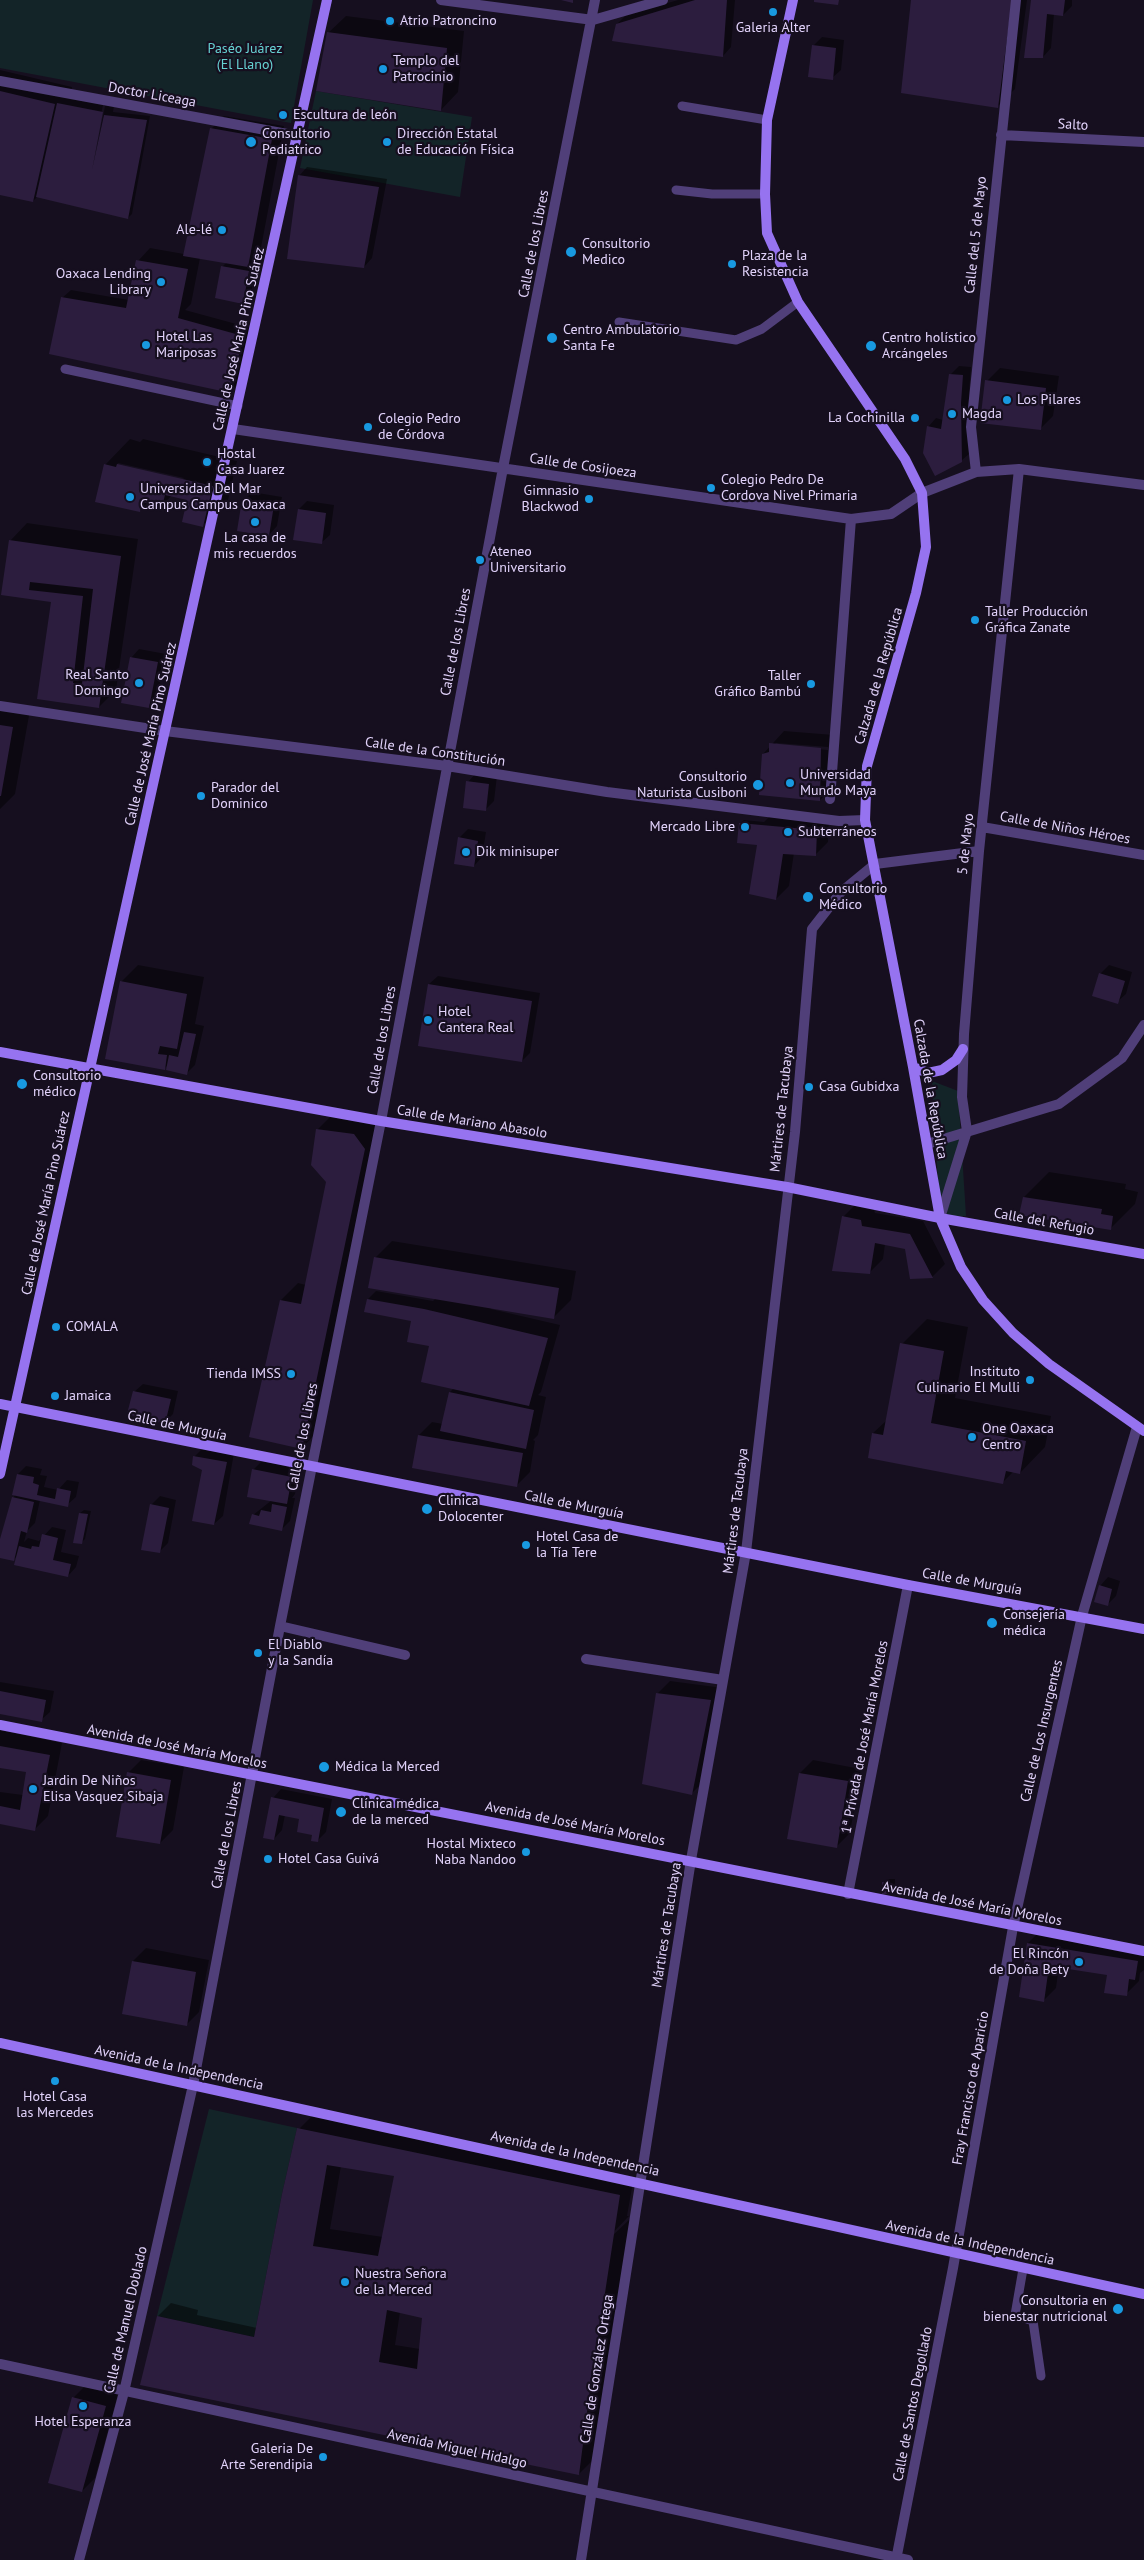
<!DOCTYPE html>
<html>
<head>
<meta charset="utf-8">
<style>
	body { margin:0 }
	canvas { display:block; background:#160f1f }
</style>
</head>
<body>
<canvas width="1144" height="2560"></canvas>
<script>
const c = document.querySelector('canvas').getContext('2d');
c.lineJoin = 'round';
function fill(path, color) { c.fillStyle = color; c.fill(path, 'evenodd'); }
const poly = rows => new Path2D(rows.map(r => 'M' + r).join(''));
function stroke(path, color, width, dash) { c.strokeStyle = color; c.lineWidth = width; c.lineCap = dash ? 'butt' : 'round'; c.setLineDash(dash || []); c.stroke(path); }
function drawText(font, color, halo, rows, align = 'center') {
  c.font = font + ' "PT Sans",sans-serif'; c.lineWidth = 4.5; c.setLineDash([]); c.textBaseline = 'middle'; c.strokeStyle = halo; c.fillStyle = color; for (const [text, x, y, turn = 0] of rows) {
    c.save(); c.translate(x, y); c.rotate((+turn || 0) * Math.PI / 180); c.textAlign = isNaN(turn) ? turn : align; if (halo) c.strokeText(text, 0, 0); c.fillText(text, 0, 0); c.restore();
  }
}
const green = poly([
	[0,0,313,0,291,123,0,68],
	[316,91,472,117,460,197,300,168],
	[932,1081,958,1091,966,1216,940,1216],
	[209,2109,297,2128,282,2194,254,2337,157,2316]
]);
const shadow = poly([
	[678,0,735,0,731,47,723,56,617,24,626,15],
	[912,0,1027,0,1015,89,998,106],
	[1033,0,1072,0,1072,6,1063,15,1054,14,1051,48,1043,57],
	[346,16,464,31,458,92,441,110,328,33],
	[822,37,844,40,841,70,832,78,813,46],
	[0,70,72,87,71,91,115,99,113,112,150,116,132,214,128,218,38,196,33,201,0,194],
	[103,105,105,106,88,194,85,194],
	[224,116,284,126,260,253,252,262,256,262,251,294,243,302,222,267,227,262,200,258,191,304,185,310,251,328,239,383,230,391,62,298,71,290,129,300,138,261,150,248,184,254,211,129],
	[307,167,387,179,372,258,364,267,299,176],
	[959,366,971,367,969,393,970,453,961,461,928,427,936,418,943,420,951,374],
	[1000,368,1059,376,1053,416,1040,429,987,381],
	[130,439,140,442,143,439,237,461,228,500,203,525,189,499,172,495,162,506,148,502,140,511,105,465],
	[118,463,184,478,182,480,117,465],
	[252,492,282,497,277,526,269,535,243,501],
	[307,501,334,505,330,535,321,543,299,509],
	[27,523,138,539,116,690,99,707,38,698,52,601,2,594,10,541],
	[139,649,166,654,157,698,149,707,131,658],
	[0,705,30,710,15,794,0,809],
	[784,731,834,735,833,787,820,800,763,754],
	[776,743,828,747,828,750,774,745],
	[476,773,497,776,494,801,485,810,468,782],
	[773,813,829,818,828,842,815,855,794,853,789,886,776,899,757,844,740,823,744,820,764,822],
	[468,829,486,832,482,857,474,866,459,838],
	[138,965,204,977,195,1024,204,1026,195,1065,187,1073,168,1065,164,1069,121,982],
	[1109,965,1132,972,1126,994,1117,1002,1100,974],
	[438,976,540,993,530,1053,522,1061,429,984],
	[335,1112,371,1117,381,1131,319,1430,302,1448,281,1300,298,1283,306,1285,327,1182,312,1165,318,1129],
	[1049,1172,1126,1184,1125,1189,1138,1192,1135,1204,1110,1229,1024,1197],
	[856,1204,873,1208,875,1213,923,1221,945,1264,932,1277,907,1248,885,1244,883,1259,870,1272,843,1217],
	[392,1241,576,1271,571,1300,554,1317,492,1307,491,1309,560,1325,541,1392,538,1395,546,1397,538,1435,533,1440,535,1441,530,1472,517,1485,419,1435,432,1422,443,1424,450,1392,454,1388,431,1345,412,1320,368,1299,376,1291,433,1301,436,1298,375,1258],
	[927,1319,968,1327,955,1398,1051,1416,1045,1447,1020,1473,1014,1471,1003,1482,869,1457,873,1433,888,1419,902,1344],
	[143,1384,178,1391,173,1414,164,1423,134,1392],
	[203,1448,234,1453,223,1516,214,1524,203,1469,193,1464,195,1456],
	[262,1461,300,1469,295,1494,292,1498,295,1498,290,1521,282,1529,253,1515,272,1500,253,1470],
	[26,1466,42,1469,40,1475,47,1476,44,1487,58,1490,67,1480,79,1482,76,1497,67,1505,40,1500,35,1523,27,1531,24,1542,28,1538,39,1541,52,1527,66,1530,61,1552,79,1556,76,1567,68,1576,18,1555,14,1559,0,1557,0,1545,13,1498,16,1494,18,1474],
	[160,1496,176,1500,168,1543,159,1552,151,1505],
	[84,1510,91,1511,85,1539,81,1543,80,1513],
	[1108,1577,1120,1581,1116,1596,1107,1605,1100,1586],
	[670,1681,723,1688,704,1781,691,1794,657,1694],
	[0,1682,54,1691,50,1712,41,1720,0,1713],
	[0,1730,62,1743,48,1816,35,1829,0,1823,0,1792,23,1795,27,1771,0,1767],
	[141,1760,184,1767,173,1830,160,1843,128,1773],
	[813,1760,861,1769,850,1833,837,1846,800,1773],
	[281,1789,332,1799,326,1832,317,1841,301,1818,285,1815,282,1830,274,1839,273,1798],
	[887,1879,895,1879,895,1889,891,1893,883,1883],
	[1041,1930,1144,1947,1144,1970,1140,1973,1139,1981,1126,1994,1108,1974,1059,1967,1056,1988,1043,2001,1028,1943],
	[146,1948,209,1960,199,2012,186,2025,133,1961],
	[316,2112,633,2182,627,2216,629,2216,609,2237,610,2238,630,2219,596,2457,579,2474,158,2316,171,2303,198,2310,197,2315,257,2328,299,2129],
	[341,2166,396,2175,383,2237,330,2229],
	[400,2312,423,2317,420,2349,395,2345],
	[86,2385,118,2394,95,2478,82,2491,73,2398]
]);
const building = poly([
	[561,0,573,0,573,3],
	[695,0,727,0,723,57,612,41,616,24],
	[814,0,839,0,838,5,814,2],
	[911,0,1012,0,998,108,901,93],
	[1031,0,1065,0,1063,16,1047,14,1043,58,1024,58],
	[327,32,447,48,441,111,316,91],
	[812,45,836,48,833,80,808,77],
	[0,91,55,104,33,202,0,195],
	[57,103,103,112,92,170,104,115,147,120,128,219,36,197],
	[210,128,272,139,248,267,183,256],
	[298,175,379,187,364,268,287,259],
	[136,260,188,269,178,318,243,336,231,393,49,354,61,297,126,308],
	[221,266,249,271,243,304,215,298],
	[949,374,963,375,961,403,962,462,935,476,923,453,927,426,941,429],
	[985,380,1046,388,1041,430,980,423],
	[104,464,116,467,117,464,213,486,203,527,182,522,187,500,165,495,162,507,142,502,140,512,95,502],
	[242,500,274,505,269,536,237,531],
	[298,509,326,513,322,544,293,540],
	[9,540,121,556,99,708,37,699,51,602,1,595],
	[30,582,93,589,82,684,73,683,83,596,29,590],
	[130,657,158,662,149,708,121,703],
	[0,725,13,727,1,796,0,796],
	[769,743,821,748,820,801,759,795,762,754,769,752],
	[466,781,489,784,486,811,463,808],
	[739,823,817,830,816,856,783,854,776,900,749,894,757,845,737,843],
	[458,837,478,841,474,867,454,864],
	[1099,973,1125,981,1118,1004,1092,996],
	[120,981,187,994,177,1049,160,1046,158,1054,167,1055,165,1070,105,1059],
	[428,984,532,1001,522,1062,418,1046],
	[184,1032,196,1034,187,1075,166,1070,169,1055,178,1057],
	[316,1129,354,1134,365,1149,302,1449,249,1437,280,1300,301,1304,326,1182,311,1165],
	[1023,1197,1102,1209,1101,1214,1113,1216,1111,1230,1019,1215],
	[842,1216,861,1220,862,1226,910,1234,933,1278,910,1279,905,1249,875,1243,870,1274,832,1271],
	[374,1257,559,1288,554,1319,368,1288],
	[367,1299,424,1309,548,1338,529,1406,421,1382,429,1346,407,1342,411,1321,364,1312],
	[900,1343,944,1351,931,1423,1026,1441,1020,1474,1006,1471,1003,1484,868,1458,872,1433,883,1435],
	[133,1391,171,1399,165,1424,127,1414],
	[449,1392,534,1410,526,1449,440,1431],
	[418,1435,523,1453,517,1487,412,1468],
	[193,1456,227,1462,214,1525,192,1521,202,1470,192,1465],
	[252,1469,292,1477,287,1504,247,1497],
	[17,1474,34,1477,33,1483,39,1485,37,1495,55,1499,57,1488,71,1491,68,1507,12,1495],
	[12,1497,34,1502,27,1533,21,1531,14,1561,0,1558,0,1539],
	[150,1504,169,1508,160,1553,141,1550],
	[272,1504,287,1507,282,1531,249,1524,252,1514,259,1516,261,1510,271,1512],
	[79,1513,88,1514,82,1544,73,1543],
	[42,1534,58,1538,53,1560,71,1564,68,1577,14,1565,19,1546,31,1549,32,1546,39,1547],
	[1099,1585,1112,1589,1108,1606,1094,1602],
	[0,1691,46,1700,42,1722,0,1714],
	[656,1693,711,1700,692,1795,642,1784],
	[0,1746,50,1755,35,1831,0,1824,0,1806,20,1810,26,1772,0,1768],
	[127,1772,171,1780,160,1844,116,1837],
	[799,1773,848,1781,837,1848,787,1839],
	[271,1797,324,1808,318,1842,311,1841,312,1835,297,1832,299,1819,279,1815,274,1840,263,1838],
	[882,1882,892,1883,891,1894,882,1894],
	[1027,1943,1138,1961,1135,1980,1129,1979,1127,1996,1104,1993,1107,1975,1049,1966,1044,2002,1019,1997],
	[132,1961,196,1972,187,2026,122,2014],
	[297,2128,620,2195,589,2397,579,2475,140,2385,157,2316,254,2337,282,2194],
	[327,2165,394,2176,378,2256,313,2246],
	[387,2310,422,2318,417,2369,379,2362],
	[72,2397,106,2406,82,2492,48,2483]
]);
const lane = poly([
	[682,106,767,120],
	[676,190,712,194,765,194],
	[619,322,736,340,762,329,798,302],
	[65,369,238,406],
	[1023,2269,1015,2315,1033,2321,1041,2376]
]);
const street = poly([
	[441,0,593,20,663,0],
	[0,81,298,136],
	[1001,135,1144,142],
	[233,429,851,519,891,514,922,493,976,472,1019,469,1144,485],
	[976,472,971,427,1016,0],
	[0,706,165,731,447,766,607,792,839,821,865,820],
	[830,799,851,519],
	[982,827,1144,855],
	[927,1144,1059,1104,1122,1058,1144,1025],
	[940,1218,967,1131,962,1097,964,1034,979,851,1019,469],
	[280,1626,405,1655],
	[586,1659,723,1680],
	[848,1894,908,1585],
	[0,2364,908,2560],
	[79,2560,124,2392,193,2085,280,1626,381,1121,503,468,595,0],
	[581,2560,691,1860,746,1552,795,1132,812,929,841,892,875,864,979,851],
	[896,2560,953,2268,1013,1927,1082,1616,1137,1427]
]);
const secondary = poly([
	[793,0,767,120,765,194,767,233,798,302,905,459,922,493,926,547,916,593,867,766,865,820,913,1067,940,1218,961,1267,983,1300,1013,1333,1049,1364,1144,1431],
	[0,1052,381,1121,787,1187,940,1218,1144,1254],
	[913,1067,928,1073,942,1070,956,1060,963,1049],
	[0,1404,908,1585,1144,1629],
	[0,1474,327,0],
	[0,1725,1144,1951],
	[0,2043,1144,2294]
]);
const markers = [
	[773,12,5,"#1899e0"],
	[390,21,5,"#1899e0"],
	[383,69,5,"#1899e0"],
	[283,115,5,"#1899e0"],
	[251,142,6,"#1899e0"],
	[387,142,5,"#1899e0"],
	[222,230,5,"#1899e0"],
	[571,252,6,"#1899e0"],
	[732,264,5,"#1899e0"],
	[161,282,5,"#1899e0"],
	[552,338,6,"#1899e0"],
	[146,345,5,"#1899e0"],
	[871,346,6,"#1899e0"],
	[1007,400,5,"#1899e0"],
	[952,414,5,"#1899e0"],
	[915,418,5,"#1899e0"],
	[368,427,5,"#1899e0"],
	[207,462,5,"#1899e0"],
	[711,488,5,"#1899e0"],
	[130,497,5,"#1899e0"],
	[589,499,5,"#1899e0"],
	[255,522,5,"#1899e0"],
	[480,560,5,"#1899e0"],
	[975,620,5,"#1899e0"],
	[139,683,5,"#1899e0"],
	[811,684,5,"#1899e0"],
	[790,783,5,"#1899e0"],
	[758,785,6,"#1899e0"],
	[201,796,5,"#1899e0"],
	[745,827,5,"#1899e0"],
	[788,832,5,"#1899e0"],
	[466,852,5,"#1899e0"],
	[808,897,6,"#1899e0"],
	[428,1020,5,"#1899e0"],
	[22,1084,6,"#1899e0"],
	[809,1087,5,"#1899e0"],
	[56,1327,5,"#1899e0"],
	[291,1374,5,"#1899e0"],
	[1030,1380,5,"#1899e0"],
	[55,1396,5,"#1899e0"],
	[972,1437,5,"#1899e0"],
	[427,1509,6,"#1899e0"],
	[526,1545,5,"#1899e0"],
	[992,1623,6,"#1899e0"],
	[258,1653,5,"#1899e0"],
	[324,1767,6,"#1899e0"],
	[33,1789,5,"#1899e0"],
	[341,1812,6,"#1899e0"],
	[526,1852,5,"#1899e0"],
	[268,1859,5,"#1899e0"],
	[1079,1962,5,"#1899e0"],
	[55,2081,5,"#1899e0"],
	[345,2282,5,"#1899e0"],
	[1118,2309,6,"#1899e0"],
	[83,2406,5,"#1899e0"],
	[323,2457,5,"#1899e0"]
];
const poiNames = [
	["Atrio Patroncino",400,21],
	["Galeria Alter",773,28,"center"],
	["Templo del",393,61],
	["Patrocinio",393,77],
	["Escultura de león",293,115],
	["Consultorio",262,134],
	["Pediatrico",262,150],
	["Dirección Estatal",397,134],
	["de Educación Física",397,150],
	["Ale-lé",212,230,"right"],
	["Consultorio",582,244],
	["Medico",582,260],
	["Plaza de la",742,256],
	["Resistencia",742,272],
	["Oaxaca Lending",151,274,"right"],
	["Library",151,290,"right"],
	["Centro Ambulatorio",563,330],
	["Santa Fe",563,346],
	["Hotel Las",156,337],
	["Mariposas",156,353],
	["Centro holístico",882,338],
	["Arcángeles",882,354],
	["Los Pilares",1017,400],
	["Magda",962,414],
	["La Cochinilla",905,418,"right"],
	["Colegio Pedro",378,419],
	["de Córdova",378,435],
	["Hostal",217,454],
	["Casa Juarez",217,470],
	["Colegio Pedro De",721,480],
	["Cordova Nivel Primaria",721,496],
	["Universidad Del Mar",140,489],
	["Campus Campus Oaxaca",140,505],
	["Gimnasio",579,491,"right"],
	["Blackwod",579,507,"right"],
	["La casa de",255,538,"center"],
	["mis recuerdos",255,554,"center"],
	["Ateneo",490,552],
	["Universitario",490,568],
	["Taller Producción",985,612],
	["Gráfica Zanate",985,628],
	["Real Santo",129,675,"right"],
	["Domingo",129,691,"right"],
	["Taller",801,676,"right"],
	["Gráfico Bambú",801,692,"right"],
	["Universidad",800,775],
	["Mundo Maya",800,791],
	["Consultorio",747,777,"right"],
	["Naturista Cusiboni",747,793,"right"],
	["Parador del",211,788],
	["Dominico",211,804],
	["Mercado Libre",735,827,"right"],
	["Subterráneos",798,832],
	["Dik minisuper",476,852],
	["Consultorio",819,889],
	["Médico",819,905],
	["Hotel",438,1012],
	["Cantera Real",438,1028],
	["Consultorio",33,1076],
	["médico",33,1092],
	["Casa Gubidxa",819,1087],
	["COMALA",66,1327],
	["Instituto",1020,1372,"right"],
	["Culinario El Mulli",1020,1388,"right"],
	["Tienda IMSS",281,1374,"right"],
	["Jamaica",65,1396],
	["One Oaxaca",982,1429],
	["Centro",982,1445],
	["Clinica",438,1501],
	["Dolocenter",438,1517],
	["Hotel Casa de",536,1537],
	["la Tía Tere",536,1553],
	["Consejería",1003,1615],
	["médica",1003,1631],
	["El Diablo",268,1645],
	["y la Sandía",268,1661],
	["Médica la Merced",335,1767],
	["Jardin De Niños",43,1781],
	["Elisa Vasquez Sibaja",43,1797],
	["Clínica médica",352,1804],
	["de la merced",352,1820],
	["Hostal Mixteco",516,1844,"right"],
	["Naba Nandoo",516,1860,"right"],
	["Hotel Casa Guivá",278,1859],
	["El Rincón",1069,1954,"right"],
	["de Doña Bety",1069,1970,"right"],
	["Hotel Casa",55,2097,"center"],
	["las Mercedes",55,2113,"center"],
	["Nuestra Señora",355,2274],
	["de la Merced",355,2290],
	["Consultoria en",1107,2301,"right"],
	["bienestar nutricional",1107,2317,"right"],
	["Hotel Esperanza",83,2422,"center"],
	["Galeria De",313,2449,"right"],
	["Arte Serendipia",313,2465,"right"]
];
const parkNames = [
	["Paséo Juárez",245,49],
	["(El Llano)",245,65]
];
const streetNames = [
	["Doctor Liceaga",152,95,10],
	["Salto",1073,125,3],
	["Calle del 5 de Mayo",976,235,-84],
	["Calle de los Libres",534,244,-79],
	["Calle de José María Pino Suárez",239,339,-77],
	["Calle de Cosijoeza",583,466,8],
	["Calle de los Libres",456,642,-79],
	["Calzada de la República",879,676,-74],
	["Calle de José María Pino Suárez",151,734,-77],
	["Calle de la Constitución",435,752,8],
	["Calle de Niños Héroes",1065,828,10],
	["5 de Mayo",966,844,-84],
	["Calle de los Libres",382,1040,-80],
	["Calzada de la República",930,1089,80],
	["Mártires de Tacubaya",782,1109,-84],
	["Calle de Mariano Abasolo",472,1122,9],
	["Calle de José María Pino Suárez",46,1203,-78],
	["Calle del Refugio",1044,1222,10],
	["Calle de Murguía",177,1426,12],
	["Calle de los Libres",303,1437,-79],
	["Calle de Murguía",574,1505,11],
	["Mártires de Tacubaya",736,1511,-83],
	["Calle de Murguía",972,1582,10],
	["Calle de Los Insurgentes",1042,1731,-77],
	["1ª Prívada de José María Morelos",865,1737,-79],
	["Avenida de José María Morelos",177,1747,11],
	["Avenida de José María Morelos",575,1824,11],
	["Calle de los Libres",227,1835,-79],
	["Avenida de José María Morelos",972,1904,11],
	["Mártires de Tacubaya",667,1925,-81],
	["Avenida de la Independencia",179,2068,12],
	["Fray Francisco de Aparicio",971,2088,-80],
	["Avenida de la Independencia",575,2154,12],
	["Avenida de la Independencia",970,2243,12],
	["Calle de Manuel Doblado",126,2320,-77],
	["Calle de González Ortega",597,2369,-81],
	["Calle de Santos Degollado",913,2404,-79],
	["Avenida Miguel Hidalgo",457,2449,12]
];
fill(green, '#132428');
fill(shadow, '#0007');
fill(building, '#2c1d3e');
stroke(lane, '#503f79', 9);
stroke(street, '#503f79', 10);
stroke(secondary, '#9673f0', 10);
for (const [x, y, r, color] of markers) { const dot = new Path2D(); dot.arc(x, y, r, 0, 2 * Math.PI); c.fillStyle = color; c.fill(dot); stroke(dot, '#160f1f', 2); }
drawText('14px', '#e1d2fa', '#160f1f', poiNames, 'left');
drawText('14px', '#66d1d2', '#160f1f', parkNames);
drawText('14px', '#e1d2fa', '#160f1f', streetNames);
</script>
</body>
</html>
